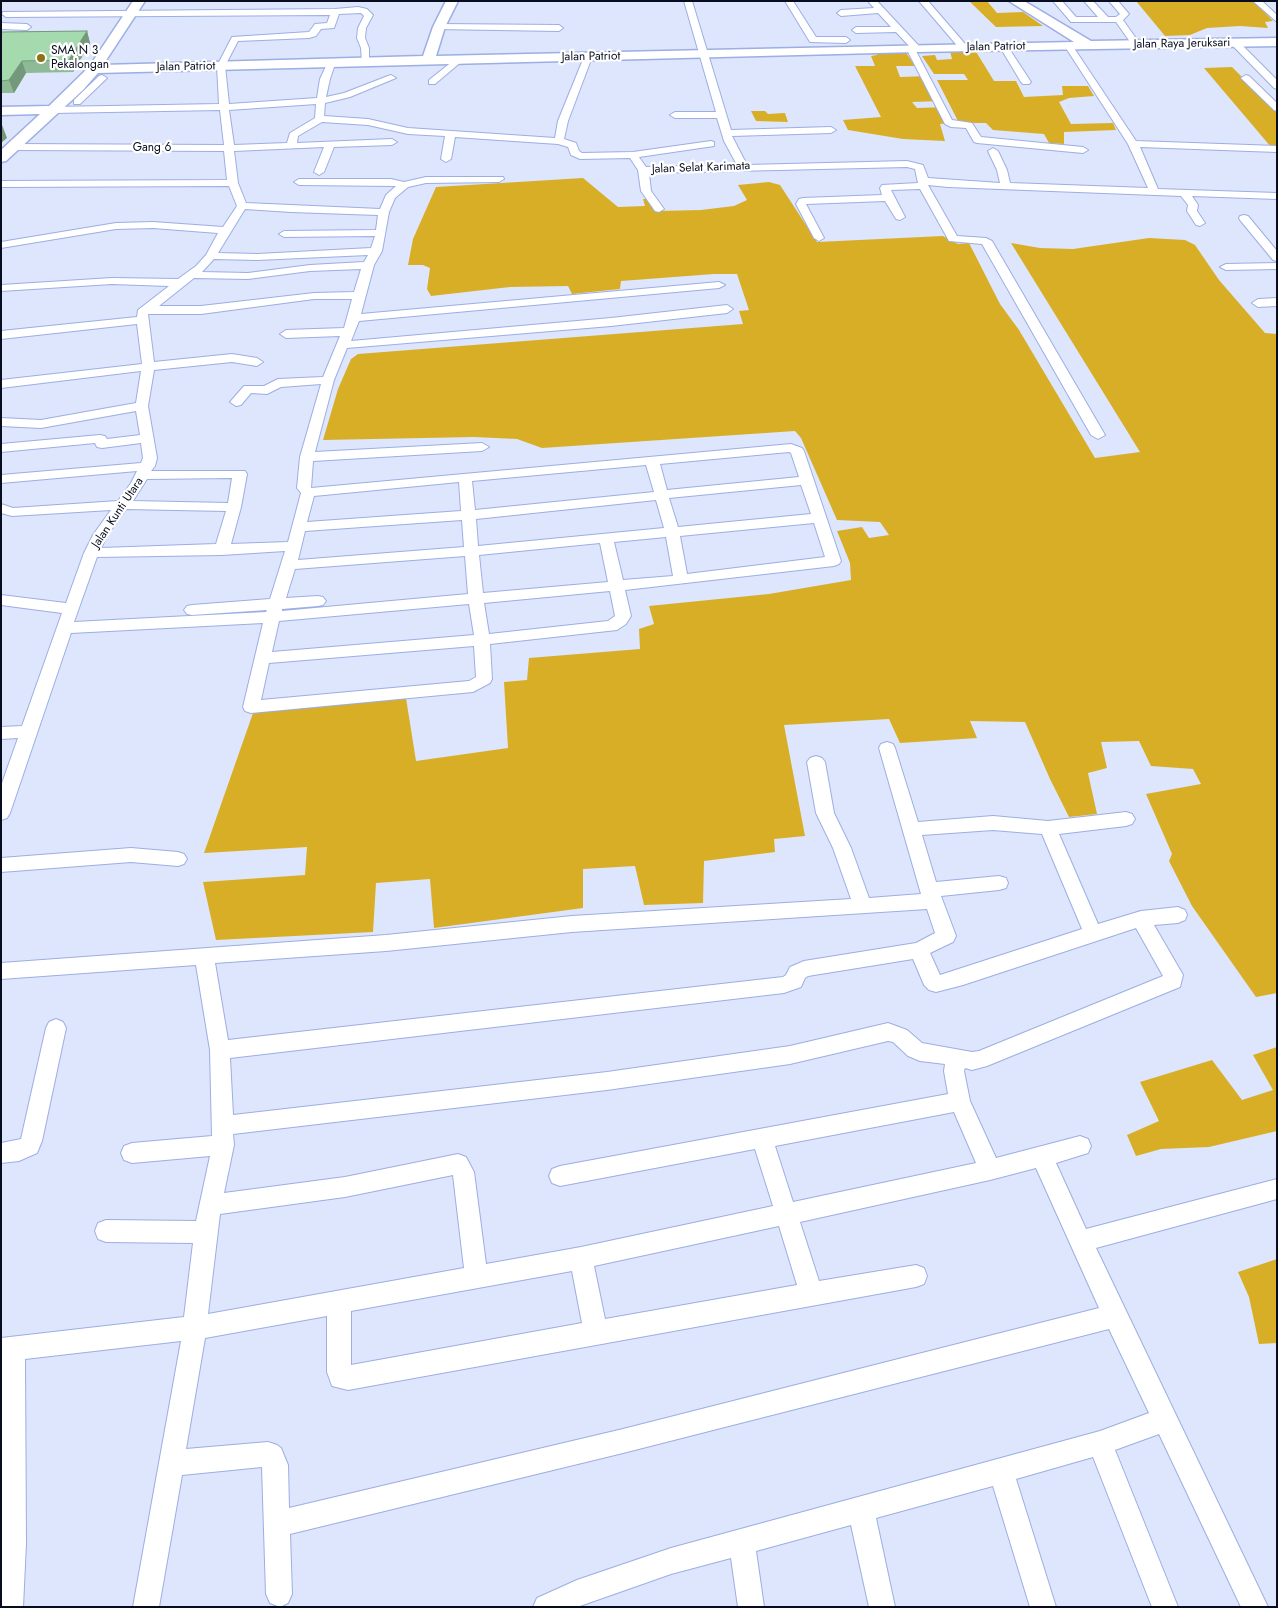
<!DOCTYPE html>
<html>
<head>
<meta charset="utf-8">
<style>
	body { margin:0 }
	#map { position:relative; width:1278px; height:1608px; overflow:hidden; background:#dde6fc; font-family:Jost,sans-serif }
	canvas { display:block }
	.frame { position:absolute; inset:0; border:2px solid #070c1e; pointer-events:none }
</style>
</head>
<body>
<div id="map">
<canvas width="1278" height="1608"></canvas>
<div class="frame"></div>
</div>
<script>
const c = document.querySelector('canvas').getContext('2d');
c.lineJoin = 'round';
function fill(path, color) { c.fillStyle = color; c.fill(path, 'evenodd'); }
const poly = rows => new Path2D(rows.map(r => 'M' + r).join(''));
function stroke(path, color, width, dash) { c.strokeStyle = color; c.lineWidth = width; c.lineCap = dash ? 'butt' : 'round'; c.setLineDash(dash || []); c.stroke(path); }
function drawText(font, color, halo, rows, align = 'center') {
  c.font = font + ' Jost,sans-serif'; c.lineWidth = 4.5; c.setLineDash([]); c.textBaseline = 'middle'; c.strokeStyle = halo; c.fillStyle = color; for (const [text, x, y, turn = 0] of rows) {
    c.save(); c.translate(x, y); c.rotate((+turn || 0) * Math.PI / 180); c.textAlign = isNaN(turn) ? turn : align; if (halo) c.strokeText(text, 0, 0); c.fillText(text, 0, 0); c.restore();
  }
}
const green = poly([
	[969,1,987,1,997,13,1023,12,1043,26,996,27],
	[1136,1,1254,1,1273,21,1265,22,1268,28,1240,26,1207,28,1190,35,1165,36],
	[975,50,994,81,1016,81,1024,97,1063,95,1062,86,1088,86,1094,96,1069,98,1059,102,1071,124,1113,123,1116,130,1064,132,1064,144,1049,143,1044,134,993,130,986,123,959,123,937,80,968,80,964,74,934,74,922,56,935,55,937,60,952,59,950,51],
	[877,51,905,51,915,66,896,66,900,77,928,76,941,101,912,102,917,108,946,107,953,123,940,124,945,141,903,139,848,130,843,120,881,117,855,66,875,66,871,56,877,55],
	[1232,67,1277,112,1277,147,1271,147,1204,68],
	[751,111,765,111,768,114,785,113,788,122,756,121],
	[583,178,618,207,645,206,643,199,648,199,657,211,701,210,734,206,747,200,738,185,769,182,780,185,817,242,943,236,958,244,969,243,1000,304,1019,330,1095,458,1140,452,1011,243,1040,248,1073,249,1149,238,1185,240,1195,245,1219,280,1265,333,1277,334,1277,993,1256,997,1192,906,1169,861,1172,854,1146,794,1201,784,1193,769,1151,766,1139,741,1101,742,1107,768,1088,773,1097,814,1069,817,1050,779,1025,722,970,721,977,738,900,743,889,719,784,725,805,836,774,839,775,852,704,861,703,903,644,905,635,866,583,869,583,908,434,928,430,879,376,883,373,932,216,940,203,882,305,875,307,847,204,853,253,713,406,698,416,761,508,748,504,682,527,680,529,658,640,649,639,629,654,624,649,606,769,594,851,580,850,563,837,531,862,527,869,538,889,535,880,522,837,520,801,438,795,431,542,448,517,439,474,437,323,440,338,389,351,359,358,354,743,324,739,311,749,310,737,274,714,274,621,281,620,289,572,294,568,286,510,287,431,296,427,289,430,268,423,265,408,265,413,239,436,187],
	[1277,1047,1277,1131,1209,1147,1161,1149,1136,1156,1127,1135,1159,1121,1140,1082,1212,1060,1242,1100,1273,1090,1253,1055],
	[1277,1259,1277,1343,1259,1344,1249,1297,1238,1272]
]);
const street = poly([
	[684,1,692,1,731,130,831,127,836,130,831,133,732,136,747,165,907,161,923,165,928,178,1000,183,997,170,988,151,993,148,998,151,1007,170,1010,183,1148,188,1128,144,1064,45,1068,42,1072,45,1136,141,1277,146,1277,152,1140,147,1158,189,1277,193,1277,199,1192,196,1198,205,1197,211,1205,223,1200,226,1196,225,1187,211,1188,205,1181,196,948,187,928,185,957,236,986,238,992,241,1105,435,1098,439,1091,435,982,244,949,241,920,189,891,190,905,217,900,220,896,219,885,201,806,204,824,238,819,241,814,238,796,204,799,199,803,198,882,195,880,188,882,185,918,183,915,169,907,167,649,173,651,191,664,209,659,212,655,211,641,191,638,170,630,158,580,159,571,155,568,147,558,144,455,137,451,159,446,162,441,159,445,136,408,134,368,125,322,122,298,136,297,143,392,139,397,142,392,145,334,147,324,172,319,175,314,172,324,147,234,151,238,183,246,203,380,209,386,195,396,186,299,185,294,182,299,179,391,179,404,182,426,177,503,177,504,179,499,182,426,183,408,187,395,198,389,212,382,251,374,265,361,314,719,282,725,285,719,288,359,321,351,341,611,318,727,305,733,309,727,313,611,326,347,348,334,380,315,452,482,443,489,447,482,451,313,461,311,488,791,444,802,448,804,451,841,561,839,564,834,566,625,590,631,616,626,624,617,630,490,644,492,679,490,683,473,692,251,713,245,711,243,707,263,623,71,633,10,813,7,818,1,820,1,786,18,738,1,739,1,727,22,726,62,613,1,605,1,595,66,603,84,553,93,535,111,510,12,516,1,513,1,504,13,508,118,501,131,483,137,471,1,483,1,475,141,463,143,458,141,443,102,448,97,447,95,443,1,452,1,444,100,435,105,436,107,439,140,435,136,411,41,428,1,426,1,418,41,420,136,403,141,371,1,388,1,380,142,364,137,324,1,339,1,331,137,317,138,310,169,286,112,284,1,291,1,285,112,278,178,279,196,266,206,255,218,233,153,228,116,229,1,248,1,242,116,223,153,222,223,227,237,206,229,186,1,187,1,181,227,180,224,151,12,150,7,147,12,144,224,145,220,110,53,113,48,110,53,107,219,104,217,66,232,37,309,32,315,24,327,23,330,15,6,17,2,14,3,12,335,9,358,7,367,9,373,15,366,28,365,38,369,48,369,64,366,65,362,62,361,48,357,38,358,28,364,16,361,13,339,14,334,28,321,29,316,36,309,38,238,41,225,66,229,104,317,98,320,79,327,64,331,61,335,64,330,79,326,97,344,93,388,76,391,75,396,78,350,97,325,103,324,116,368,119,408,128,555,138,558,121,584,57,588,54,592,57,568,121,564,139,576,143,579,151,582,153,633,152,711,141,714,142,714,146,639,157,646,167,737,165,724,141,717,118,675,118,670,115,675,112,716,112,684,1],
	[316,104,315,118,290,133,287,143,234,145,229,110,316,104],
	[245,209,291,212,378,215,376,230,284,231,279,234,284,237,375,236,371,248,257,254,218,253,245,209],
	[368,255,364,262,310,265,248,273,202,272,214,259,257,260,368,255],
	[361,269,354,292,314,293,201,306,159,306,194,278,248,279,310,271,361,269],
	[314,299,352,299,344,328,286,330,280,334,286,338,340,336,323,377,278,379,264,386,244,386,230,402,236,406,241,405,251,393,267,394,281,387,321,384,300,457,297,488,301,493,288,542,231,544,241,507,247,474,245,471,151,471,155,466,157,458,148,406,154,370,232,362,257,366,263,362,257,358,232,354,154,362,148,314,201,314,314,299],
	[789,452,791,453,799,477,667,490,660,464,789,452],
	[646,465,654,492,475,510,472,481,646,465],
	[232,478,228,503,133,501,147,479,232,478],
	[459,482,461,511,307,522,314,496,459,482],
	[801,485,811,514,678,527,669,498,801,485],
	[656,500,664,528,478,546,476,519,656,500],
	[126,509,226,511,216,544,101,548,107,536,126,509],
	[462,520,464,547,298,560,305,531,462,520],
	[814,523,825,557,687,574,680,536,814,523],
	[666,537,673,576,623,580,614,542,666,537],
	[600,543,608,582,483,593,479,555,600,543],
	[285,551,270,599,192,605,187,606,184,610,187,614,192,615,267,610,266,612,74,622,97,557,222,555,285,551],
	[465,556,468,594,282,611,282,609,318,606,323,605,326,601,323,597,318,596,286,598,295,569,465,556],
	[610,591,615,616,608,621,489,634,484,603,610,591],
	[469,604,474,635,272,652,279,621,469,604],
	[474,646,476,677,469,681,261,700,269,663,474,646],
	[785,1,793,1,816,37,846,37,850,40,846,43,810,42,785,1],
	[868,1,877,1,919,46,919,50,916,51,952,120,972,123,981,137,1083,147,1088,150,1083,153,977,143,974,142,966,128,951,127,945,124,906,48,909,46,896,32,856,33,852,30,856,27,891,27,878,13,841,16,837,13,841,10,874,8,868,1],
	[919,1,928,1,966,45,966,49,960,49,919,1],
	[1053,1,1062,1,1076,17,1098,17,1084,1,1093,1,1108,17,1116,17,1120,14,1109,1,1118,1,1129,14,1123,20,1140,44,1133,46,1116,22,1071,22,1053,1],
	[1253,1,1262,1,1277,15,1277,22,1253,1],
	[1,23,27,24,31,27,27,30,1,29,1,23],
	[439,24,559,25,563,28,559,31,436,29,435,27,439,24],
	[1235,40,1238,41,1277,80,1277,89,1274,88,1232,45,1232,41,1235,40],
	[1004,44,1008,47,1031,82,1029,84,1023,84,1021,82,1000,47,1004,44],
	[458,57,461,58,461,62,435,84,429,84,429,80,458,57],
	[102,75,107,78,105,80,80,104,74,104,74,100,99,76,102,75],
	[1246,75,1249,76,1277,103,1277,111,1274,110,1243,80,1241,78,1246,75],
	[1244,215,1248,216,1277,251,1277,261,1273,260,1240,220,1239,218,1240,216,1244,215],
	[1277,263,1277,269,1226,270,1220,267,1226,264,1277,263],
	[1277,298,1277,306,1258,307,1252,303,1258,299,1277,298],
	[887,742,893,744,895,748,918,822,993,816,1048,821,1126,812,1132,814,1135,819,1132,824,1126,826,1059,834,1098,924,1141,911,1178,907,1185,910,1187,915,1185,920,1178,923,1154,925,1183,975,1180,987,987,1066,972,1070,965,1068,964,1071,970,1101,996,1158,1080,1136,1088,1139,1091,1146,1088,1153,1056,1163,1086,1229,1277,1179,1277,1199,1096,1248,1268,1607,1241,1607,1159,1434,1115,1450,1178,1607,1152,1607,1093,1457,1016,1479,1056,1607,1030,1607,993,1486,876,1518,895,1607,869,1607,851,1525,756,1551,764,1607,738,1607,731,1558,671,1574,577,1607,533,1607,537,1598,577,1580,671,1548,1100,1431,1149,1413,1109,1329,623,1453,290,1534,292,1594,288,1603,280,1607,270,1603,266,1594,262,1467,182,1475,159,1607,133,1607,181,1341,25,1359,26,1544,23,1607,1,1607,1,1338,184,1317,193,1243,106,1242,98,1239,95,1231,98,1223,106,1220,196,1221,210,1156,132,1163,124,1160,121,1153,124,1146,132,1143,212,1136,210,1050,196,965,1,979,1,963,386,935,572,916,851,899,833,848,816,813,807,762,810,758,816,756,822,758,825,762,834,813,851,848,869,898,921,894,879,748,881,744,887,742],
	[993,830,1042,834,1082,929,940,975,930,953,953,942,956,936,941,896,999,890,1006,888,1008,883,1006,878,999,876,936,882,922,835,993,830],
	[927,909,935,933,916,943,804,961,790,967,786,975,783,977,228,1040,215,963,386,951,572,932,927,909],
	[1136,928,1163,976,979,1051,972,1052,922,1043,907,1030,888,1023,790,1046,607,1072,233,1115,230,1058,784,993,801,987,805,978,808,976,913,959,924,985,929,990,936,992,963,985,1136,928],
	[888,1041,893,1042,908,1056,920,1061,945,1064,944,1071,948,1094,560,1166,552,1169,549,1176,552,1183,560,1186,755,1149,773,1206,581,1247,486,1264,474,1172,466,1157,458,1154,345,1177,224,1193,234,1145,233,1134,607,1090,790,1064,888,1041],
	[954,1112,976,1163,793,1202,775,1146,954,1112],
	[1036,1168,1099,1308,623,1429,289,1508,288,1465,281,1448,277,1445,268,1442,186,1449,205,1338,327,1316,327,1372,332,1386,348,1390,916,1287,924,1284,927,1276,924,1268,916,1265,819,1281,800,1222,990,1180,1036,1168],
	[453,1175,464,1268,208,1314,220,1214,345,1197,453,1175],
	[779,1226,797,1285,605,1319,594,1266,779,1226],
	[572,1271,582,1323,351,1365,351,1311,572,1271],
	[131,848,178,852,184,854,187,859,184,864,178,866,131,862,1,872,1,858,131,848],
	[56,1019,63,1022,66,1028,42,1141,37,1153,19,1161,1,1163,1,1143,21,1139,46,1028,49,1022,56,1019]
]);
const secondary = poly([
	[133,1,145,1,103,65,423,56,433,27,446,1,458,1,445,27,436,56,1074,42,1009,1,1024,1,1091,41,1277,38,1277,46,916,52,98,73,83,90,6,161,1,162,1,150,40,114,1,115,1,107,49,106,89,67,133,1]
]);
const wall = poly([
	[87,31,90,43,73,72,26,73,14,93,1,93,1,32]
]);
const shadedWall = poly([
	[87,31,90,43,73,72,69,60],
	[22,61,26,73,14,93,9,80],
	[2,125,7,138,1,143,1,126]
]);
const building = poly([
	[87,31,69,60,22,61,9,80,1,81,1,32,87,31]
]);
const markers = [
	[41,58,5,"#8e7216"]
];
const farStreetnames = [
	["Jalan Raya Jeruksari",1182,44,-1],
	["Jalan Patriot",996,47,-1],
	["Jalan Patriot",591,57,-1],
	["Jalan Patriot",186,67,-1],
	["Gang 6",152,148],
	["Jalan Selat Karimata",701,168,-2],
	["Jalan Kunti Utara",118,513,-56]
];
const farPoinames = [
	["SMA N 3",51,51],
	["Pekalongan",51,65]
];
fill(green, '#d8ae27');
stroke(street, '#9caee3', 2);
stroke(secondary, '#9caee3', 3);
fill(street, '#fff');
fill(secondary, '#fff');
fill(wall, '#8ebb96');
fill(shadedWall, '#74987a');
fill(building, '#a5d9ae');
stroke(building, '#74987a', 1);
for (const [x, y, r, color] of markers) { const dot = new Path2D(); dot.arc(x, y, r, 0, 2 * Math.PI); c.fillStyle = color; c.fill(dot); stroke(dot, '#fff', 2); }
drawText('12px', '#070c1e', '#fff', farStreetnames);
drawText('12px', '#070c1e', '#fff', farPoinames, 'left');
</script>
</body>
</html>
